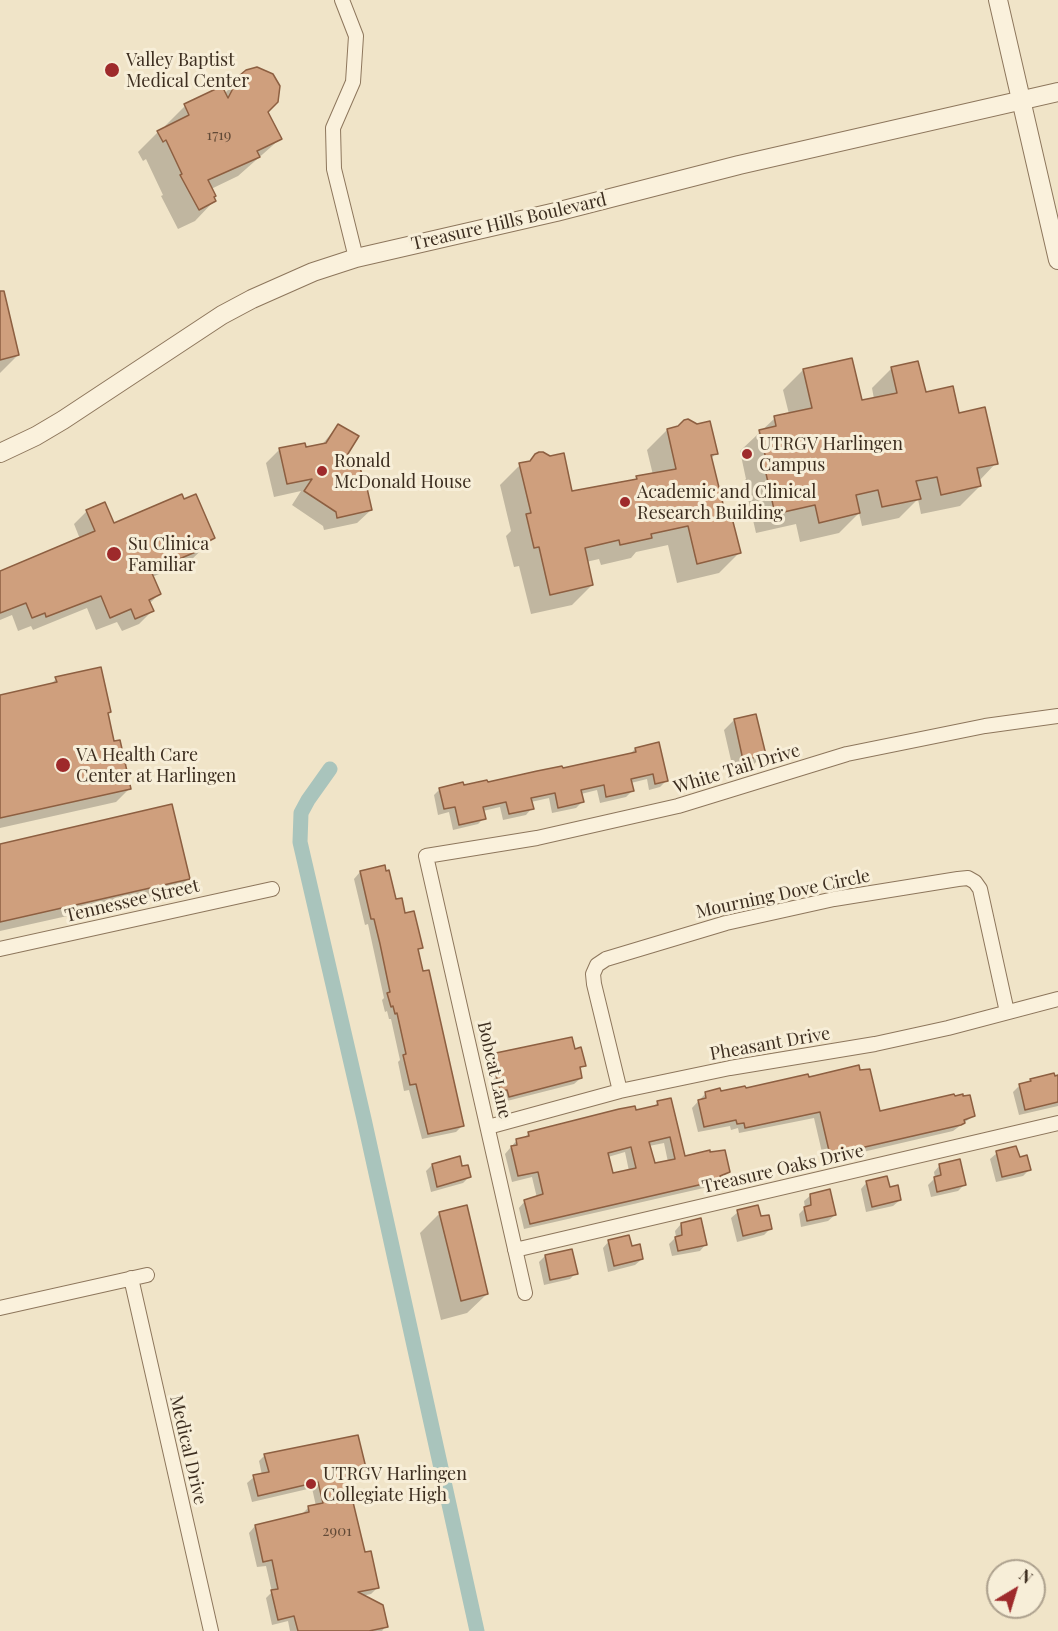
<!DOCTYPE html>
<html>
<head>
<meta charset="utf-8">
<style>
	body { margin:0 }
	#map { position:relative; width:1058px; height:1631px; overflow:hidden; background:#f0e4c8; font-family:"Playfair Display",serif }
	canvas { display:block }
	.north { position:absolute; left:986px; top:1559px; width:60px; height:60px; box-sizing:border-box; background:#f7eed8; border:2px solid #ada18e; border-radius:50%; rotate:38deg; font-size:16px; font-weight:700; line-height:24px; text-align:center; color:#3d2e20 }
	.north::after { content:''; display:block; margin:auto; width:21px; height:27px; background:#9e2a2b; clip-path:polygon(50% 0,100% 100%,50% 72%,0 100%) }
</style>
</head>
<body>
<div id="map">
<canvas width="1058" height="1631"></canvas>
<div class="north">N</div>
</div>
<script>
const c = document.querySelector('canvas').getContext('2d');
c.lineJoin = 'round';
function fill(path, color) { c.fillStyle = color; c.fill(path, 'evenodd'); }
const poly = rows => new Path2D(rows.map(r => 'M' + r).join(''));
function stroke(path, color, width, dash) { c.strokeStyle = color; c.lineWidth = width; c.lineCap = dash ? 'butt' : 'round'; c.setLineDash(dash || []); c.stroke(path); }
function drawText(font, color, halo, rows, align = 'center') {
  c.font = font + ' "Playfair Display",serif'; c.lineWidth = 6; c.setLineDash([]); c.textBaseline = 'middle'; c.strokeStyle = halo; c.fillStyle = color; for (const [text, x, y, turn = 0] of rows) {
    c.save(); c.translate(x, y); c.rotate((+turn || 0) * Math.PI / 180); c.textAlign = isNaN(turn) ? turn : align; if (halo) c.strokeText(text, 0, 0); c.fillText(text, 0, 0); c.restore();
  }
}
const shadow = poly([
	[246,72,280,139,238,176,211,189,214,201,195,221,178,229,161,196,163,195,146,159,143,161,138,152,158,132,166,128,165,126,185,106,224,94],
	[0,309,18,355,0,373],
	[892,368,924,394,958,415,996,463,979,481,980,486,960,506,921,514,918,499,899,518,862,526,859,513,839,533,800,542,796,524,756,533,744,481,746,479,740,451,775,418,789,414,783,390,803,370,861,402,874,399,872,388],
	[338,425,344,458,371,510,357,523,324,530,323,526,292,505,301,491,274,497,266,463,280,449,305,449,321,446],
	[667,430,716,453,711,459,724,513,739,553,719,573,677,583,668,545,636,552,631,558,601,565,599,559,586,562,592,585,572,605,531,614,519,566,514,567,506,536,511,531,500,485,520,465,528,463,535,455,571,493,633,481,637,478,653,475,647,450],
	[87,511,113,525,214,538,190,561,152,577,159,594,149,604,152,611,139,624,122,631,117,622,96,630,87,608,33,630,31,626,18,631,12,615,0,620,0,573,80,539,74,524],
	[56,679,109,712,107,714,113,742,130,788,116,802,0,828,0,696,50,685],
	[734,720,764,754,754,764,733,769,724,730],
	[635,749,666,781,660,787,649,790,647,779,631,783,632,791,626,797,600,803,597,790,581,794,583,801,576,808,552,813,549,798,531,802,532,808,526,815,503,820,500,807,483,811,484,818,478,824,453,830,449,812,438,815,434,795,440,789,487,784,561,770,630,754],
	[0,845,189,878,175,892,0,931],
	[360,872,395,901,421,947,417,952,463,1125,456,1132,422,1139,409,1090,404,1091,398,1062,400,1060,391,1019,389,1019,387,1011,385,1012,382,1000,384,998,368,924,365,925,354,879],
	[492,1056,584,1065,579,1070,581,1078,574,1084,503,1102,501,1095,494,1097,486,1062],
	[1058,1075,1058,1106,1019,1115,1013,1092,1020,1085,1027,1084,1031,1080],
	[808,1079,879,1113,973,1116,953,1131,824,1161,814,1118,739,1133,738,1128,731,1130,730,1126,698,1132,692,1108,706,1093,745,1090],
	[658,1102,684,1158,729,1172,722,1178,708,1187,524,1229,519,1208,525,1201,537,1198,532,1177,512,1182,505,1154,517,1140,523,1139,529,1133,652,1108],
	[664,1143,668,1162,654,1165,649,1146],
	[625,1152,629,1171,612,1175,608,1157],
	[997,1153,1019,1159,1029,1170,1023,1176,996,1182,990,1159],
	[432,1165,469,1177,463,1183,431,1192,426,1171],
	[940,1165,964,1185,958,1191,931,1197,928,1185,935,1178,934,1172],
	[867,1182,889,1189,900,1200,893,1206,866,1212,861,1189],
	[811,1195,835,1215,828,1221,801,1227,799,1214,805,1208,804,1201],
	[738,1212,770,1229,764,1235,737,1242,731,1218],
	[440,1213,487,1294,467,1313,441,1320,420,1233],
	[681,1224,706,1244,700,1251,672,1256,669,1244,676,1237,675,1231],
	[609,1241,642,1259,635,1265,608,1272,603,1248],
	[545,1256,576,1273,570,1279,544,1285,539,1262],
	[265,1455,365,1472,359,1478,347,1481,363,1554,378,1587,371,1594,361,1596,386,1626,382,1631,290,1631,288,1621,272,1625,266,1598,272,1592,266,1566,257,1567,249,1533,255,1526,302,1514,309,1507,316,1506,312,1488,252,1502,247,1483,254,1477,262,1475,259,1461]
]);
const canal = poly([
	[330,769,308,800,301,813,300,842,364,1119,477,1631]
]);
const building = poly([
	[257,67,273,74,280,86,278,102,268,112,282,139,257,151,260,157,208,180,216,196,214,197,216,201,199,210,180,175,182,174,166,140,163,142,157,131,189,115,184,104,222,86,228,98,240,75,246,70,257,67],
	[0,291,4,291,19,355,0,360,0,291],
	[852,358,862,400,897,393,891,367,918,361,926,392,953,386,959,413,985,407,998,464,977,468,981,486,941,495,937,477,916,481,921,499,882,507,878,490,856,495,860,513,819,523,815,505,775,514,763,460,766,459,759,430,776,426,774,416,812,408,803,369,852,358],
	[688,419,697,424,710,421,718,454,711,455,725,512,730,510,741,553,697,564,688,526,651,534,652,538,620,545,619,540,585,548,593,585,550,595,539,547,534,548,526,514,531,513,519,463,530,461,535,454,539,452,543,452,550,456,564,453,572,491,637,479,636,476,676,469,667,429,678,426,684,420,688,419],
	[338,424,359,436,346,457,360,466,362,476,364,475,372,510,337,518,336,512,304,491,312,479,287,484,279,448,305,443,306,447,326,443,338,424],
	[182,494,184,499,196,494,215,538,203,544,205,548,151,571,161,594,149,600,154,611,135,619,131,609,110,618,101,596,46,617,45,613,32,618,26,603,0,613,0,571,95,531,86,510,105,502,114,523,182,494],
	[101,667,111,712,108,713,114,741,120,740,131,789,0,818,0,695,57,682,55,677,101,667],
	[756,714,766,755,743,760,734,719,756,714],
	[659,742,668,781,655,784,653,774,631,779,634,791,606,797,604,785,581,790,584,802,558,808,555,793,531,798,534,809,509,814,506,802,483,807,486,819,459,825,455,807,444,809,439,788,463,782,464,785,487,780,488,782,537,771,562,766,563,768,636,752,635,748,659,742],
	[172,804,190,879,0,922,0,844,172,804],
	[385,865,386,871,389,870,396,899,402,898,405,913,414,911,423,948,418,949,423,971,429,970,464,1126,428,1134,416,1084,410,1085,403,1055,406,1054,397,1013,395,1014,393,1006,391,1007,387,993,390,992,380,944,374,919,371,919,360,871,385,865],
	[572,1037,575,1049,581,1047,586,1066,580,1067,582,1078,509,1097,507,1090,500,1091,491,1054,572,1037],
	[859,1065,860,1070,870,1069,880,1111,954,1094,955,1096,963,1094,963,1096,970,1095,975,1116,964,1120,965,1123,961,1125,830,1155,820,1112,745,1128,744,1123,737,1124,736,1120,704,1127,698,1100,706,1098,705,1092,720,1088,721,1091,745,1086,746,1088,808,1074,809,1077,859,1065],
	[1054,1073,1055,1076,1058,1075,1058,1102,1025,1110,1019,1084,1031,1081,1030,1079,1054,1073],
	[671,1098,685,1156,710,1150,710,1152,725,1150,730,1172,720,1176,720,1179,716,1181,530,1224,524,1200,543,1194,538,1172,518,1176,511,1146,517,1145,516,1139,529,1136,528,1132,619,1109,635,1106,636,1110,658,1105,657,1101,671,1098],
	[670,1137,675,1159,655,1163,649,1142,670,1137],
	[631,1147,636,1168,613,1173,608,1153,631,1147],
	[1016,1146,1020,1157,1027,1155,1031,1170,1002,1177,996,1151,1016,1146],
	[460,1156,462,1166,468,1165,471,1177,437,1187,432,1164,460,1156],
	[960,1159,966,1185,937,1192,934,1177,941,1175,939,1164,960,1159],
	[887,1176,890,1187,898,1185,901,1200,872,1207,866,1181,887,1176],
	[830,1189,836,1215,807,1221,804,1207,811,1205,810,1194,830,1189],
	[467,1205,488,1294,461,1301,439,1212,467,1205],
	[758,1205,761,1216,769,1215,772,1229,743,1236,737,1210,758,1205],
	[701,1218,707,1245,678,1251,675,1237,682,1235,681,1223,701,1218],
	[629,1235,632,1246,640,1244,643,1259,614,1266,608,1240,629,1235],
	[572,1249,578,1274,550,1280,545,1255,572,1249],
	[358,1435,367,1472,347,1477,365,1552,371,1551,379,1588,358,1592,383,1605,388,1627,369,1631,298,1631,294,1616,278,1620,271,1590,278,1589,272,1560,263,1562,255,1525,309,1512,308,1506,323,1503,318,1482,258,1496,253,1475,269,1472,264,1454,358,1435]
]);
const minor = poly([
	[342,0,356,36,353,82,333,128,334,169,356,258],
	[0,949,272,889],
	[620,1091,594,984,593,974,597,965,606,959,726,923,834,899,958,879,968,878,975,882,980,889,1007,1012],
	[488,1127,620,1091,730,1068,875,1044,948,1028,1058,999],
	[515,1250,1058,1123],
	[131,1278,211,1631],
	[525,1293,426,856,537,838,678,806,847,754,985,726,1058,716],
	[0,1308,147,1275]
]);
const tertiary = poly([
	[998,0,1058,260],
	[0,453,36,436,63,420,222,315,252,299,313,272,356,258,556,212,739,165,1058,92]
]);
const markers = [
	[112,70,8,"#9e2a2b"],
	[747,454,6,"#9e2a2b"],
	[322,471,6,"#9e2a2b"],
	[625,502,6,"#9e2a2b"],
	[114,554,8,"#9e2a2b"],
	[63,765,8,"#9e2a2b"],
	[311,1484,6,"#9e2a2b"]
];
const numberNames = [
	["1719",219,135],
	["2901",337,1531]
];
const poiNames = [
	["Valley Baptist",126,60],
	["Medical Center",126,81],
	["UTRGV Harlingen",759,444],
	["Campus",759,465],
	["Ronald",334,461],
	["McDonald House",334,482],
	["Academic and Clinical",637,492],
	["Research Building",637,513],
	["Su Clinica",128,544],
	["Familiar",128,565],
	["VA Health Care",76,755],
	["Center at Harlingen",76,776],
	["UTRGV Harlingen",323,1474],
	["Collegiate High",323,1495]
];
const streetNames = [
	["Treasure Hills Boulevard",509,222,-13],
	["White Tail Drive",737,769,-17],
	["Mourning Dove Circle",783,894,-12],
	["Tennessee Street",132,901,-13],
	["Pheasant Drive",770,1044,-10],
	["Bobcat Lane",494,1070,77],
	["Treasure Oaks Drive",783,1169,-13],
	["Medical Drive",188,1450,77]
];
fill(shadow, '#0003');
stroke(canal, '#a9c4bc', 15);
fill(building, '#cf9f7d');
stroke(building, '#8d5f41', 1.5);
stroke(minor, '#8d765c', 16);
stroke(tertiary, '#8d765c', 20);
stroke(minor, '#faf1dc', 14);
stroke(tertiary, '#faf1dc', 18);
for (const [x, y, r, color] of markers) { const dot = new Path2D(); dot.arc(x, y, r, 0, 2 * Math.PI); c.fillStyle = color; c.fill(dot); stroke(dot, '#f7eed8', 2); }
drawText('15px', '#624a37', null, numberNames);
drawText('18px', '#3d2e20', '#f7eed8', poiNames, 'left');
drawText('18px', '#3d2e20', '#f7eed8', streetNames);
</script>
</body>
</html>
